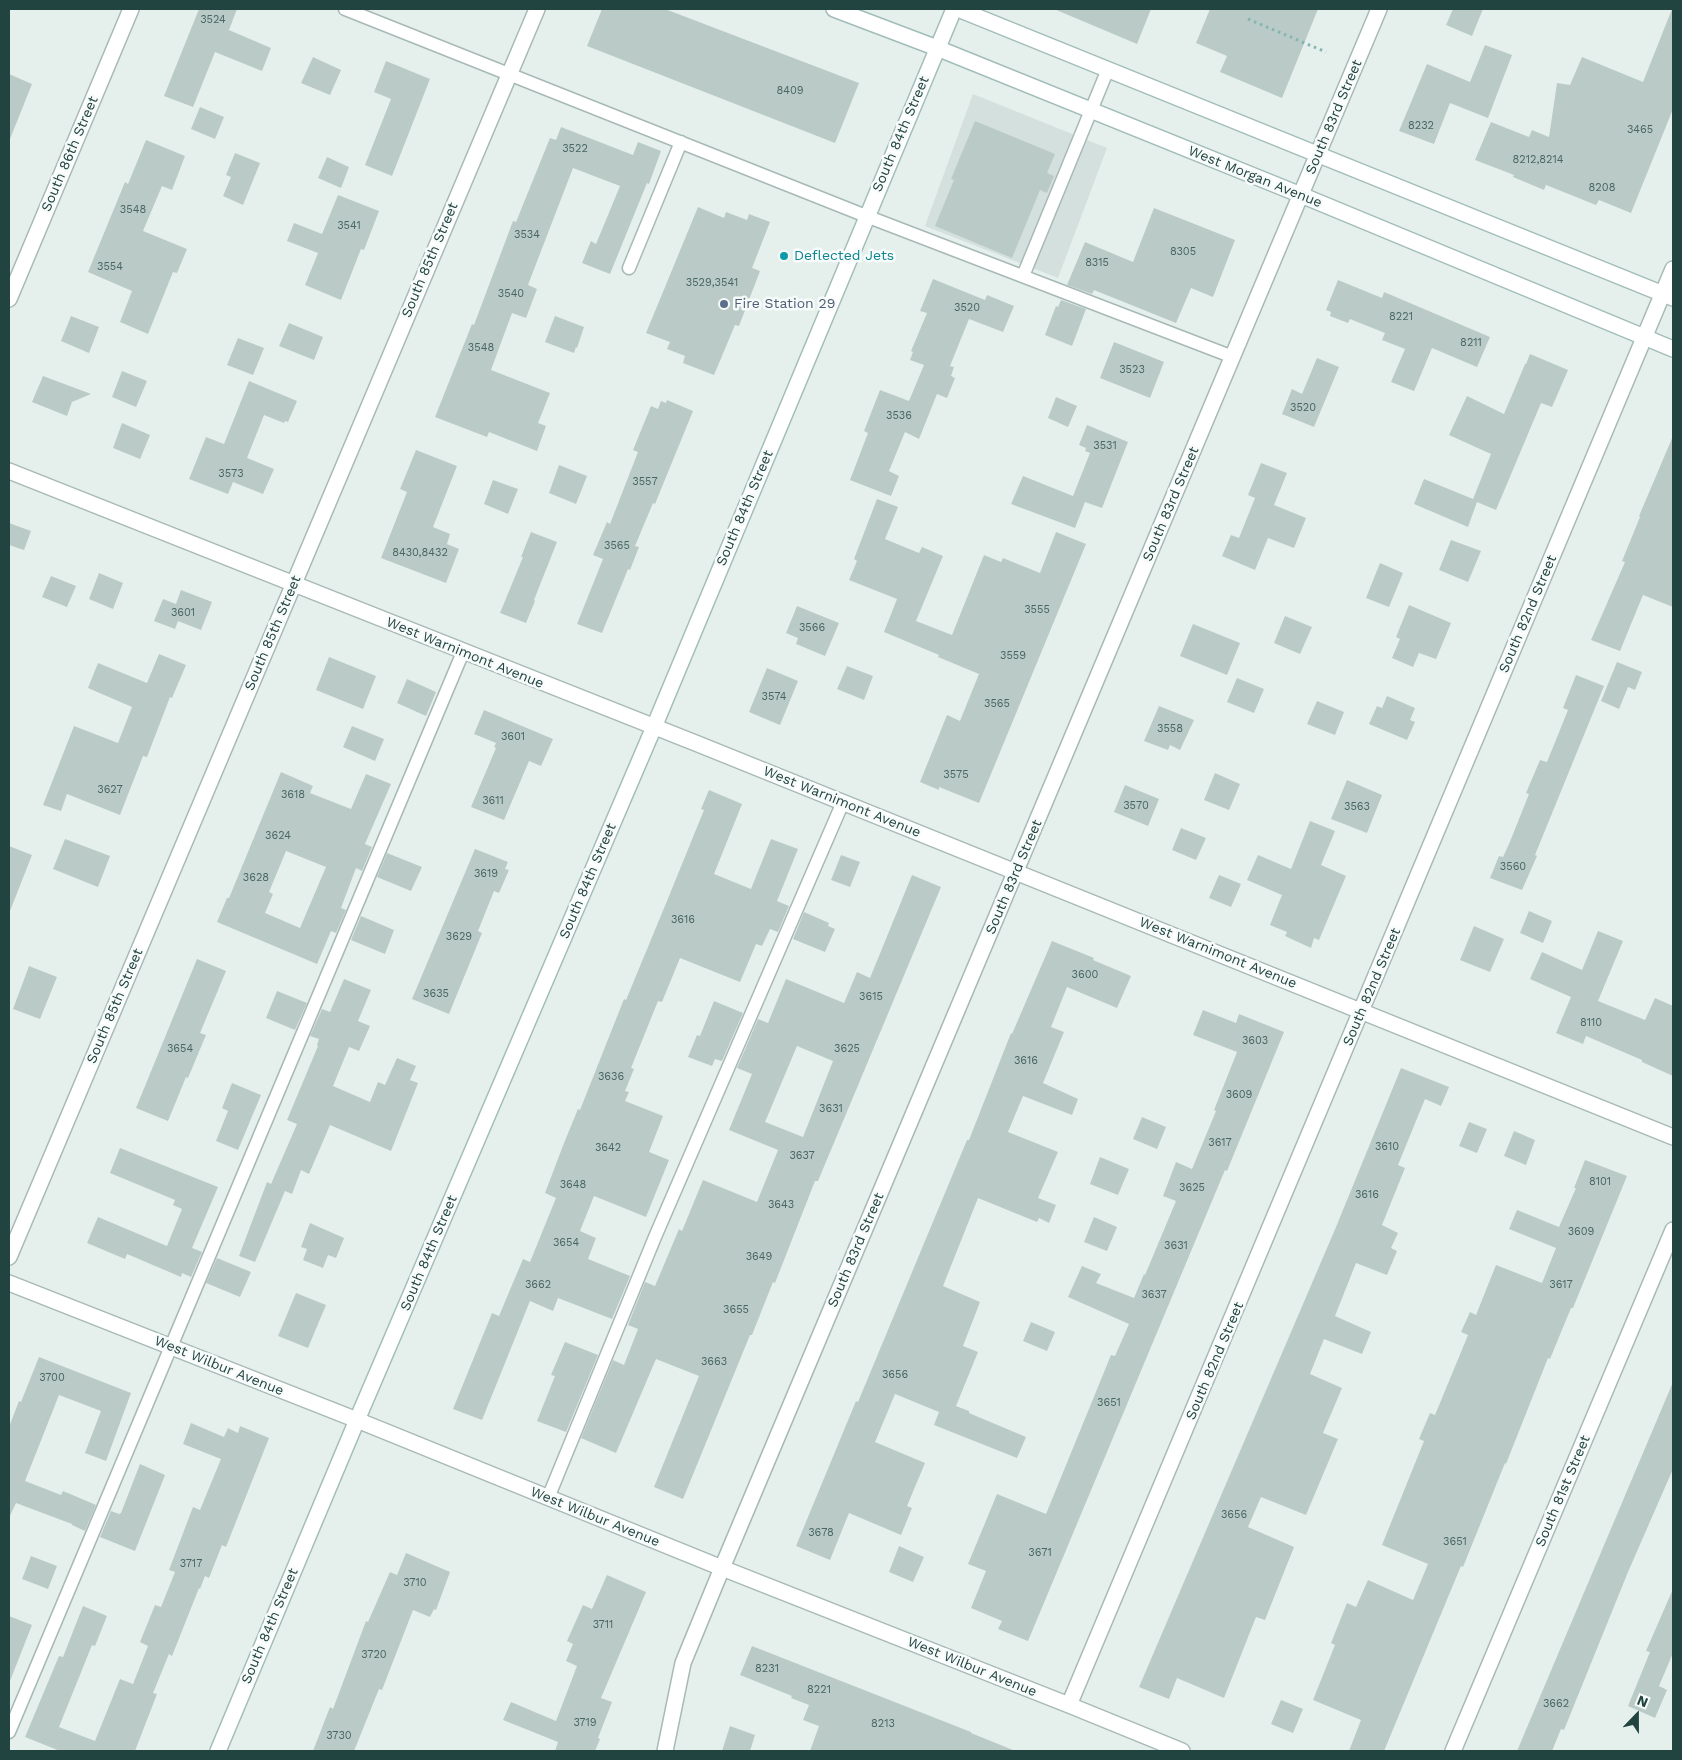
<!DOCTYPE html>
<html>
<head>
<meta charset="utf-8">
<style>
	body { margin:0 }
	#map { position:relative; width:1682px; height:1760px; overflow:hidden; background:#e5f0ed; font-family:"Work Sans",sans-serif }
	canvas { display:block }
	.frame { position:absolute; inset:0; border:10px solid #224441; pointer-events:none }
	.north { position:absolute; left:1612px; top:1690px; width:50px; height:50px; -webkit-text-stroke:4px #f7fbfa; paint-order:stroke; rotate:22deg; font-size:14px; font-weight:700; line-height:20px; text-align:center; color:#224441 }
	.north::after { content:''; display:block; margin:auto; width:18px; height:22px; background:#224441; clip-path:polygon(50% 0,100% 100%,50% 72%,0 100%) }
</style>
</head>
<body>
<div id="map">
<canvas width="1682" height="1760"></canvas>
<div class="frame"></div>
<div class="north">N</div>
</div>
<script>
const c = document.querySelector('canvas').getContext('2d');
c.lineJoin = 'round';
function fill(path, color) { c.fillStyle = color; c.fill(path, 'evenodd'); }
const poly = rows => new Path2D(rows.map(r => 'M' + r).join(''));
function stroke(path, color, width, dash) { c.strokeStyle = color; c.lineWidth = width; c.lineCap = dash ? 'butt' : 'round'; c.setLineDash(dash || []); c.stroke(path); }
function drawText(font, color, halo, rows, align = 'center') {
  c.font = font + ' "Work Sans",sans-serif'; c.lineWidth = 5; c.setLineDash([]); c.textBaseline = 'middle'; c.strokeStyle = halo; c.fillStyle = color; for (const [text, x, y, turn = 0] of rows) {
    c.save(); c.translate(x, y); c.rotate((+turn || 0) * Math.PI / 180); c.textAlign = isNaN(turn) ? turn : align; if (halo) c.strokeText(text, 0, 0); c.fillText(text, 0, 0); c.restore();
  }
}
const built = poly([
	[973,94,1107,148,1058,278,925,226]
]);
const building = poly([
	[199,9,237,9,229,30,271,48,262,71,215,52,193,107,164,96],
	[602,9,665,9,859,83,835,143,587,46],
	[1054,9,1151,9,1137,44],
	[1210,9,1318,9,1282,98,1220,72,1227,56,1196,43],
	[1453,9,1483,9,1472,36,1446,25],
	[1672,9,1673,109,1631,213,1599,200,1596,205,1546,185,1544,190,1513,177,1514,175,1475,160,1491,122,1529,137,1532,130,1549,137,1557,83,1570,85,1582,57,1643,82],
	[1485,45,1512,55,1488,118,1450,103,1434,144,1399,131,1427,64,1470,82],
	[313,57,341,70,330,95,301,83],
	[386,61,430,79,392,176,365,165,391,99,374,92],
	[9,74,32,84,10,139,9,139],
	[200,107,224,117,215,139,191,129],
	[975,121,1055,154,1047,173,1054,176,1047,193,1040,190,1012,258,935,226,954,180,951,179],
	[561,127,633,155,638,142,661,151,649,184,647,183,610,274,582,263,591,241,596,244,620,186,573,168,528,285,537,289,526,318,512,313,491,370,550,393,538,423,546,426,537,451,489,432,487,437,435,417,472,324,474,325,513,221,516,222,550,138,556,140],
	[146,140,185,156,172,190,162,186,143,231,187,249,177,273,173,272,148,334,120,322,132,291,88,272,125,182,128,184],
	[235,153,260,163,243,205,223,196,231,177,226,175],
	[327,157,349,167,341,188,318,178],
	[338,195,379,211,364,250,361,249,341,300,305,285,318,253,287,241,294,223,322,234],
	[698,207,724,218,726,212,747,220,749,214,770,222,752,268,760,271,739,326,735,325,714,375,683,363,685,356,667,349,670,342,646,333],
	[1154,208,1235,240,1213,297,1191,288,1176,323,1094,290,1092,294,1067,285,1085,242,1133,262],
	[933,279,985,300,987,295,1014,306,1003,332,969,319,950,366,954,367,951,376,955,378,947,398,937,394,919,439,905,432,889,471,899,476,891,496,850,480,868,433,864,431,880,390,909,401,924,365,910,360,913,352,911,351,927,313,920,311],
	[1338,280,1382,298,1384,292,1490,337,1477,367,1432,348,1414,391,1391,382,1405,349,1382,340,1385,333,1350,319,1348,323,1330,316,1331,312,1326,310],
	[1061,300,1086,309,1072,346,1045,335,1056,306,1058,307],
	[71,316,99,327,89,353,61,341],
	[555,316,584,327,577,348,576,347,574,353,545,342],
	[289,323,323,337,314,360,279,346],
	[238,338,264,348,253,375,227,365],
	[1114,342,1164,362,1150,398,1100,378],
	[1530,354,1568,370,1552,407,1541,403,1496,510,1477,502,1468,527,1414,504,1424,479,1473,499,1491,454,1449,435,1467,396,1504,414,1525,364,1526,364],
	[1317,358,1339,367,1314,427,1282,414,1292,389,1302,394],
	[122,371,147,381,136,407,112,397],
	[43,376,91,394,72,402,67,416,32,402],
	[249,381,297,401,288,422,285,421,284,423,264,415,247,458,274,469,263,494,233,482,228,494,189,479,206,437,224,444],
	[1056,397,1077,406,1068,427,1048,418],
	[667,400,693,411,655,504,653,503,635,546,639,547,630,570,628,569,602,633,577,624,603,559,593,555,607,522,610,524,638,452,633,450,651,406,658,409,661,401,666,403],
	[122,423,150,435,140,459,113,448],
	[1087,425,1128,442,1102,508,1085,502,1075,528,1011,504,1023,476,1073,496,1090,453,1085,451,1086,448,1079,445],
	[1673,436,1673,607,1643,595,1620,651,1591,640,1625,562,1622,561,1640,517,1639,516],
	[416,450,457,466,433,527,450,534,447,544,459,549,446,583,381,558,407,492,400,489],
	[1261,463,1287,473,1274,505,1306,518,1294,548,1268,538,1255,570,1222,556,1231,535,1239,538,1255,498,1248,495],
	[559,465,587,476,576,504,549,493],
	[493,480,518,489,508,514,484,504],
	[877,499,898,507,885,539,919,553,922,547,943,556,916,621,952,635,984,555,1001,562,1003,558,1040,573,1056,532,1086,544,979,803,939,787,939,790,920,782,947,715,960,721,979,674,938,657,939,655,884,632,897,599,849,580,857,561,854,559],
	[9,523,31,531,24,550,9,545],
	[531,532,557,542,534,600,535,601,526,623,500,613,523,557,521,557],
	[1451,540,1481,551,1468,582,1439,570],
	[1380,563,1403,573,1389,607,1366,598],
	[99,573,123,583,113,609,89,599],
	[51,576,76,586,67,607,42,597],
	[181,590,212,602,201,630,178,621,175,629,154,621,163,599,176,604],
	[1409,605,1451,623,1436,659,1419,653,1413,667,1392,658,1400,639,1396,637],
	[797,606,839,623,825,656,796,644,798,638,786,633],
	[1285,616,1312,627,1300,654,1274,643],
	[1193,624,1240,643,1227,675,1180,656],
	[159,654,186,665,172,698,170,697,147,757,143,756,120,815,67,794,61,811,43,805,74,726,118,743,132,707,88,688,98,663,147,683],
	[329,657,376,676,363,709,316,690],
	[1617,662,1642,672,1635,690,1628,687,1619,709,1601,701],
	[847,666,873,676,864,700,837,689],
	[767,668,798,681,780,725,749,712],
	[1576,675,1604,686,1535,855,1537,856,1522,890,1490,878,1499,856,1503,857,1509,844,1529,794,1526,793,1540,760,1547,762,1568,710,1563,708],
	[1237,678,1264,689,1254,713,1227,702],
	[407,679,436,692,426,716,397,703],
	[1387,696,1415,708,1410,720,1415,722,1407,740,1369,724,1377,706,1382,708],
	[1317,701,1344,712,1335,735,1307,724],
	[1159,706,1194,720,1180,750,1170,745,1168,750,1144,741],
	[484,710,553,739,541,766,529,761,504,820,471,807,496,748,494,747,496,743,474,734],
	[352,726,384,739,375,761,343,747],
	[281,772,313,786,310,793,351,809,366,774,391,784,365,844,372,847,362,871,356,868,341,908,346,910,336,933,331,931,317,964,217,922,227,898,229,898],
	[286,851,326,867,300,928,265,913,273,894,269,892],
	[1215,773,1240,784,1229,810,1204,800],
	[1347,780,1382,795,1367,833,1331,819],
	[1125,785,1159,799,1148,826,1114,812],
	[709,790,742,804,714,874,751,889,771,839,798,849,777,901,789,906,778,932,770,929,762,946,756,944,740,982,680,958,662,1002,658,1001,631,1068,634,1069,625,1091,629,1092,625,1101,663,1116,649,1152,669,1160,646,1217,594,1196,580,1231,596,1238,588,1259,630,1276,612,1319,558,1298,553,1311,530,1301,482,1420,453,1409,492,1313,499,1316,523,1259,530,1262,556,1198,545,1193,564,1143,578,1109,580,1110,624,999,626,1000,669,896,704,810,701,809],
	[1310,821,1335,831,1321,865,1346,876,1319,940,1314,938,1311,948,1285,936,1287,932,1270,925,1282,895,1247,880,1258,855,1291,869],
	[1181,828,1206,838,1196,860,1172,850],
	[65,839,110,856,98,887,53,869],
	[9,846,32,855,10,911,9,911],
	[475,849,508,862,505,869,509,870,499,893,494,891,478,931,482,933,449,1014,412,999],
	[387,853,422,867,411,891,377,877],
	[841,855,860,862,850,887,831,880],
	[912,875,941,887,818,1181,815,1181,775,1283,773,1282,752,1335,750,1335,683,1499,654,1487,699,1376,656,1359,616,1453,581,1438,613,1360,624,1365,638,1329,628,1325,645,1282,655,1286,679,1229,682,1231,703,1180,757,1202,778,1150,729,1130,752,1074,737,1068,758,1019,768,1023,786,979,844,1003,857,972,870,978],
	[797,1046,833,1061,803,1137,765,1122],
	[1219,875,1241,884,1231,907,1209,898],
	[1529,911,1552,921,1543,943,1520,933],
	[804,912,829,923,828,926,835,929,825,952,793,939],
	[361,916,394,930,385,954,351,940],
	[1474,926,1504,939,1490,972,1460,960],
	[1598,931,1623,941,1598,1001,1645,1020,1655,998,1673,1006,1673,1076,1642,1062,1642,1060,1586,1036,1583,1044,1556,1033,1571,997,1530,979,1542,952,1582,970],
	[1052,941,1094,958,1093,960,1131,976,1117,1008,1067,987,1051,1027,1064,1032,1043,1083,1078,1099,1072,1115,1023,1096,1008,1132,1058,1152,1038,1198,1056,1205,1049,1223,1039,1218,1037,1222,978,1198,943,1286,980,1302,963,1346,978,1352,956,1406,969,1411,969,1413,1026,1437,1017,1458,934,1425,939,1412,895,1394,875,1442,925,1463,907,1506,912,1508,901,1535,849,1513,830,1560,796,1546,856,1401,858,1402,967,1140,969,1140,1011,1033,1012,1034],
	[197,959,226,971,200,1033,206,1035,188,1078,186,1077,168,1121,136,1108],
	[29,966,57,977,40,1019,13,1009],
	[344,979,371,990,358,1021,370,1026,359,1051,349,1047,333,1086,370,1102,378,1082,385,1085,397,1058,416,1066,410,1080,418,1083,391,1151,330,1125,309,1174,301,1170,292,1194,285,1191,255,1262,239,1256,267,1182,271,1184,297,1124,287,1120,318,1046,317,1045,319,1039,310,1036,322,1009,330,1012],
	[277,991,307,1003,295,1030,266,1018],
	[714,1001,743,1013,722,1061,715,1059,712,1066,688,1057,697,1035,700,1036],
	[1203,1010,1236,1023,1239,1014,1284,1032,1227,1171,1225,1170,1028,1641,998,1629,1002,1621,971,1608,986,1571,968,1564,997,1494,1046,1514,1111,1355,1115,1356,1129,1324,1068,1297,1082,1266,1101,1274,1096,1283,1134,1298,1144,1274,1145,1275,1176,1201,1163,1196,1176,1162,1192,1169,1216,1111,1214,1110,1237,1052,1193,1035],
	[1401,1068,1449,1087,1441,1106,1425,1099,1398,1165,1405,1168,1382,1225,1398,1233,1391,1248,1397,1251,1387,1275,1356,1263,1335,1316,1371,1332,1362,1354,1324,1339,1310,1374,1342,1388,1323,1433,1338,1439,1306,1515,1261,1497,1248,1527,1294,1547,1265,1620,1256,1617,1224,1698,1177,1678,1169,1699,1139,1687,1336,1227],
	[232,1083,261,1095,238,1150,216,1141,228,1111,222,1108],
	[1142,1117,1166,1127,1157,1149,1133,1139],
	[1469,1122,1487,1129,1477,1153,1459,1146],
	[1514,1131,1535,1140,1526,1165,1504,1156],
	[120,1148,218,1187,192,1248,202,1252,191,1277,182,1273,181,1277,127,1254,125,1259,87,1243,98,1217,167,1246,182,1209,173,1205,175,1200,110,1173],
	[1100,1157,1129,1169,1118,1195,1090,1184],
	[1585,1160,1627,1176,1573,1308,1571,1308,1550,1359,1548,1358,1506,1464,1505,1463,1463,1567,1461,1566,1384,1751,1349,1751,1361,1720,1313,1700,1335,1645,1331,1643,1347,1603,1356,1607,1368,1580,1413,1600,1428,1564,1382,1545,1424,1441,1419,1439,1430,1413,1435,1415,1468,1335,1461,1332,1470,1312,1476,1315,1496,1265,1542,1283,1556,1248,1509,1229,1517,1210,1559,1227,1576,1188,1574,1188],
	[1094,1217,1117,1227,1107,1251,1084,1242],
	[310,1223,344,1238,336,1258,328,1255,323,1268,303,1260,307,1249,301,1247],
	[217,1258,251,1272,240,1297,206,1283],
	[296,1293,326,1305,308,1348,278,1336],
	[1031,1322,1055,1332,1047,1351,1023,1341],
	[565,1342,598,1355,566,1432,537,1421,555,1376,551,1375],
	[39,1357,131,1393,106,1461,85,1453,101,1411,59,1395,25,1481,61,1495,63,1491,96,1505,85,1531,72,1525,72,1524,16,1503,9,1518,9,1427,19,1401,21,1402],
	[1673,1382,1673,1469,1628,1572,1564,1730,1561,1729,1552,1751,1517,1751],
	[191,1423,224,1437,228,1428,238,1433,240,1426,269,1438,226,1547,222,1545,209,1578,205,1576,200,1589,199,1588,172,1656,169,1654,153,1693,157,1694,135,1751,60,1751,25,1737,59,1656,63,1657,83,1606,107,1616,95,1646,92,1645,59,1727,95,1741,120,1679,133,1684,148,1646,140,1642,155,1605,161,1607,175,1572,169,1570,193,1507,200,1510,221,1459,183,1444],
	[140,1464,165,1475,135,1551,100,1537,111,1511,119,1514,121,1513],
	[899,1546,924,1557,913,1582,889,1572],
	[406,1553,450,1572,436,1610,434,1609,430,1617,413,1610,382,1690,379,1689,354,1751,313,1751,330,1707,333,1709,366,1621,368,1622,390,1572,397,1575],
	[31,1556,57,1566,48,1589,22,1579],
	[607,1575,646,1592,601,1698,612,1702,598,1738,600,1739,595,1751,555,1751,558,1742,503,1720,511,1702,556,1721,577,1666,566,1661,573,1644,567,1641,583,1605,592,1609],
	[1673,1589,1673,1653,1659,1686,1667,1690,1655,1718,1628,1706,1650,1652,1646,1651],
	[9,1616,32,1625,10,1681,9,1681],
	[752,1646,971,1732,971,1733,1013,1750,1013,1751,810,1751,819,1726,803,1720,809,1705,791,1698,792,1696,740,1675],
	[1281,1700,1303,1709,1293,1733,1271,1724],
	[730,1726,755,1735,750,1751,722,1751]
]);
const path = poly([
	[1248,19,1326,52]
]);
const lane = poly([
	[345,9,866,216,1233,357],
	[629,268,681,142],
	[1023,276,1108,69],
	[548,1498,655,1237,843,802],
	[9,1732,463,652]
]);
const street = poly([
	[9,299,131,9],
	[9,471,698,744,1673,1137],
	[9,1257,537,9],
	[9,1283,357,1420,722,1568,1069,1705,1182,1751],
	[1069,1705,1673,269],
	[665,1751,683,1663,722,1568,1379,9],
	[1453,1751,1673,1230]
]);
const secondary = poly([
	[834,9,937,48,1301,195,1673,349],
	[958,9,1673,298],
	[218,1751,357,1420,654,727,954,9]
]);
const markers = [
	[784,256,5,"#0f9aa8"],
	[724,304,5,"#5c6f8a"]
];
const numberNames = [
	["3524",213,20],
	["8409",790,91],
	["8232",1421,126],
	["3465",1640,130],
	["3522",575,149],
	["8212,8214",1538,160],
	["8208",1602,188],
	["3548",133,210],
	["3541",349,226],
	["3534",527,235],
	["8305",1183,252],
	["8315",1097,263],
	["3554",110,267],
	["3529,3541",712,283],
	["3540",511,294],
	["3520",967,308],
	["8221",1401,317],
	["8211",1471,343],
	["3548",481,348],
	["3523",1132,370],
	["3520",1303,408],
	["3536",899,416],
	["3531",1105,446],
	["3573",231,474],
	["3557",645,482],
	["3565",617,546],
	["8430,8432",420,553],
	["3555",1037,610],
	["3601",183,613],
	["3566",812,628],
	["3559",1013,656],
	["3574",774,697],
	["3565",997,704],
	["3558",1170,729],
	["3601",513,737],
	["3575",956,775],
	["3627",110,790],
	["3618",293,795],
	["3611",493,801],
	["3570",1136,806],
	["3563",1357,807],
	["3624",278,836],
	["3560",1513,867],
	["3619",486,874],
	["3628",256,878],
	["3616",683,920],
	["3629",459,937],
	["3600",1085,975],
	["3635",436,994],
	["3615",871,997],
	["8110",1591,1023],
	["3603",1255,1041],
	["3654",180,1049],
	["3625",847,1049],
	["3616",1026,1061],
	["3636",611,1077],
	["3609",1239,1095],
	["3631",831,1109],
	["3617",1220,1143],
	["3610",1387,1147],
	["3642",608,1148],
	["3637",802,1156],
	["8101",1600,1182],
	["3648",573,1185],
	["3625",1192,1188],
	["3616",1367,1195],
	["3643",781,1205],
	["3609",1581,1232],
	["3654",566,1243],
	["3631",1176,1246],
	["3649",759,1257],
	["3662",538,1285],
	["3617",1561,1285],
	["3637",1154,1295],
	["3655",736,1310],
	["3663",714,1362],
	["3656",895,1375],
	["3700",52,1378],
	["3651",1109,1403],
	["3656",1234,1515],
	["3678",821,1533],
	["3651",1455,1542],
	["3671",1040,1553],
	["3717",191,1564],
	["3710",415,1583],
	["3711",603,1625],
	["3720",374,1655],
	["8231",767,1669],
	["8221",819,1690],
	["3662",1556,1704],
	["3719",585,1723],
	["8213",883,1724],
	["3730",339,1736]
];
const streetNames = [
	["South 83rd Street",1334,117,-67],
	["South 84th Street",901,134,-67],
	["South 86th Street",70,154,-67],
	["West Morgan Avenue",1255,177,22],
	["South 85th Street",430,260,-67],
	["South 83rd Street",1171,504,-67],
	["South 84th Street",745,508,-67],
	["South 82nd Street",1528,614,-67],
	["South 85th Street",273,633,-67],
	["West Warnimont Avenue",465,653,22],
	["West Warnimont Avenue",842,802,22],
	["South 83rd Street",1014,877,-67],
	["South 84th Street",588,881,-67],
	["West Warnimont Avenue",1218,953,22],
	["South 82nd Street",1372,987,-67],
	["South 85th Street",115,1006,-67],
	["South 83rd Street",856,1250,-67],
	["South 84th Street",429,1253,-67],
	["South 82nd Street",1215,1361,-67],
	["West Wilbur Avenue",219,1366,22],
	["South 81st Street",1563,1491,-67],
	["West Wilbur Avenue",595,1517,22],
	["South 84th Street",270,1626,-67],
	["West Wilbur Avenue",972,1667,22]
];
const cultureNames = [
	["Deflected Jets",794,256]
];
const serviceNames = [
	["Fire Station 29",734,304]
];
fill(built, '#d3e0dd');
fill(building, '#bacbc7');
stroke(lane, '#a7b9b6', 15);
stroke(street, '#a7b9b6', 18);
stroke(secondary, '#a2bdb9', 18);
stroke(path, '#83b6af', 3, [2.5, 4]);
stroke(lane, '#fff', 12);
stroke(street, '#fff', 15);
stroke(secondary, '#fff', 15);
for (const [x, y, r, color] of markers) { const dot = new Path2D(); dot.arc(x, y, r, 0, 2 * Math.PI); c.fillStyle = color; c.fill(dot); stroke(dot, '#f7fbfa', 2); }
drawText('11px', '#486662', null, numberNames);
drawText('14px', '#224441', '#f7fbfa', streetNames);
drawText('14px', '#0d838f', '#f7fbfa', cultureNames, 'left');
drawText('14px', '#4e5e75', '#f7fbfa', serviceNames, 'left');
</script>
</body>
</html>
